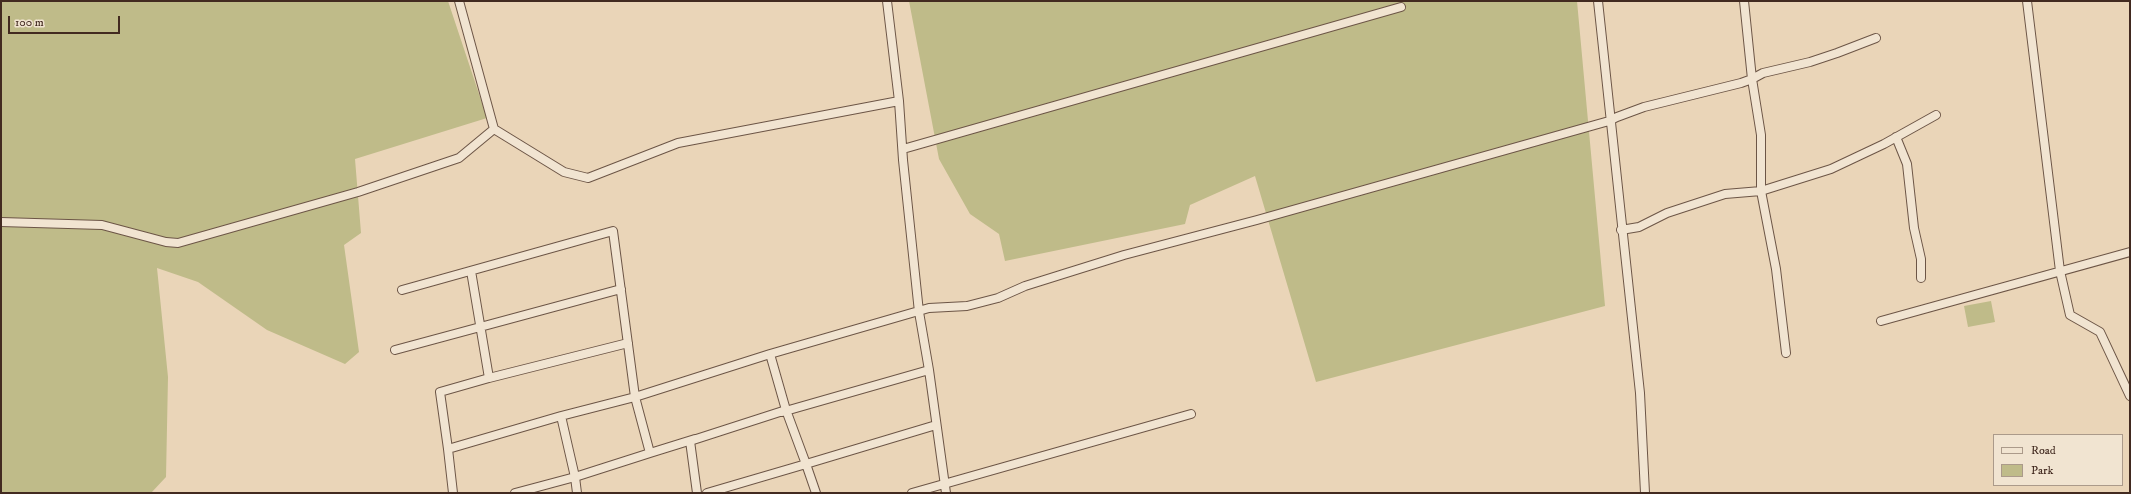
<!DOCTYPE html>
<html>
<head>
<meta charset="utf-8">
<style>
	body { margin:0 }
	#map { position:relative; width:2131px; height:494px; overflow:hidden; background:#ead5b8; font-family:"IM FELL DW Pica",serif }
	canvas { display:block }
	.frame { position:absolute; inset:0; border:2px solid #422a20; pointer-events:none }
	.legend { position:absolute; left:1993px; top:434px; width:130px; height:52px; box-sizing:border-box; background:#f1e4d1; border:1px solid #ab9a8a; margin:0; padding:5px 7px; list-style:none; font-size:12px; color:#422a20 }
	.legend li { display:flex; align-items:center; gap:8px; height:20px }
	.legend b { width:20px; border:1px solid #ab9a8a }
	.scale { position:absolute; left:8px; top:16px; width:112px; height:18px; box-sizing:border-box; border:2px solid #422a20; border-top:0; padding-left:5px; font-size:12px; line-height:14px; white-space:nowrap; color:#422a20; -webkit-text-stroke:3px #f1e4d1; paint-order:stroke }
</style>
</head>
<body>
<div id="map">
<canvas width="2131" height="494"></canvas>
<div class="frame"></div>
<ul class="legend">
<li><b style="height:5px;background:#f1e4d1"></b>Road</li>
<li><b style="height:11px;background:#bfbb89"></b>Park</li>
</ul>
<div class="scale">100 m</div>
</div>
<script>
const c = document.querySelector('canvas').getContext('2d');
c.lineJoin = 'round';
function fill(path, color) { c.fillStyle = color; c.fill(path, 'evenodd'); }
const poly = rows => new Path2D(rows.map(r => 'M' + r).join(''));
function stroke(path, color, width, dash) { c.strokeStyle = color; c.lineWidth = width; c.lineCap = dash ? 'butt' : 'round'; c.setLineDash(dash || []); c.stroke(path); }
const green = poly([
	[1,1,448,1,487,118,355,159,361,233,344,245,359,352,345,364,267,330,198,282,157,268,168,377,166,477,151,493,1,493],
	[909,1,1577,1,1605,306,1316,382,1255,176,1190,205,1185,224,1005,261,999,234,970,214,939,159],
	[1991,301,1995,322,1968,327,1964,306]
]);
const minor = poly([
	[459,1,494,129,564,172,588,178,678,143,899,101],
	[887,1,899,101,903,160,919,312,929,370,946,493],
	[1598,1,1640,393,1645,493],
	[2027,1,2060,271,2070,315,2100,332,2130,396],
	[1896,137,1907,164,1914,228,1921,259,1921,278],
	[903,149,1401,7],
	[1,222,102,225,166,242,178,243,358,192,459,158,494,129],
	[1621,230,1639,227,1667,213,1725,194,1761,191,1831,169,1884,144,1936,115],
	[471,271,489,378,628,343],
	[402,290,613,231,635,397,770,354,929,308,967,306,998,298,1025,286,1124,255,1257,220,1609,121,1617,117,1644,107,1741,83,1752,79,1744,1],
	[1881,321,2130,252],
	[395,350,621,289],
	[1786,353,1776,269,1761,191,1761,135,1752,79,1763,73,1810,62,1837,53,1876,38],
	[770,354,786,410],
	[782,412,929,370],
	[561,416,635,397,650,453,575,477,577,493],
	[448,449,440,392,489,378],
	[650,453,695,439],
	[453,493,448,449,561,416,575,477,515,493],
	[697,493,690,441,786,410,806,464,707,493],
	[816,493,806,464,936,425],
	[912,493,1191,414]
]);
fill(green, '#bfbb89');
stroke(minor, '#6c5546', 10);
stroke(minor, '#f1e4d1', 8);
</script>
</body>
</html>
